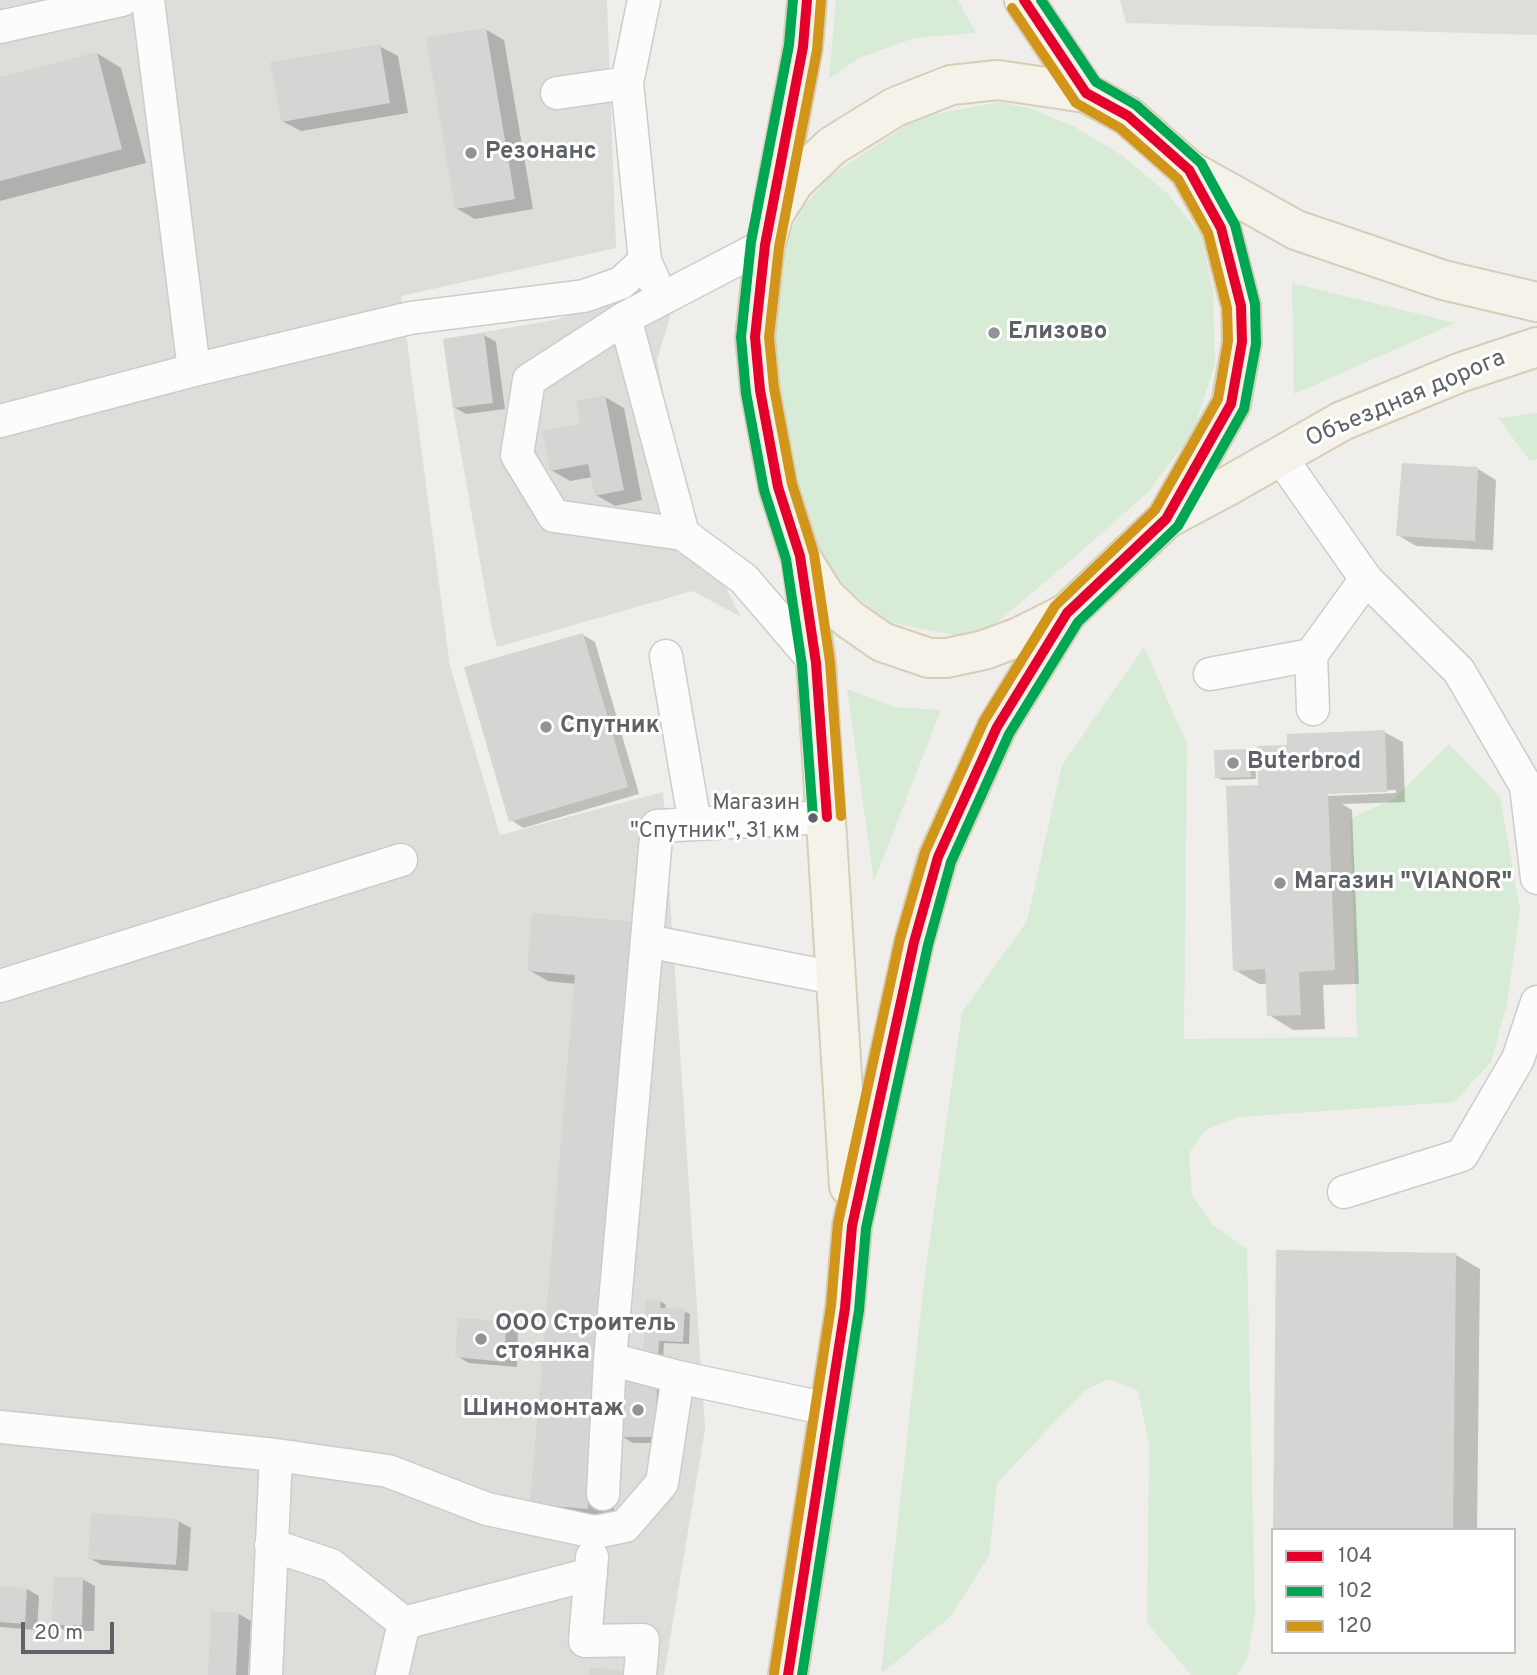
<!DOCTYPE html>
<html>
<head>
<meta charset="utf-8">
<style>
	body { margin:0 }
	#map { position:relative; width:1537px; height:1675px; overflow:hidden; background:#efeeea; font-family:Overpass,sans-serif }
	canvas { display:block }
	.legend { position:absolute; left:1271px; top:1528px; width:245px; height:126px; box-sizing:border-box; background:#fff; border:2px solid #bfc1c3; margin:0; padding:9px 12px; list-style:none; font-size:21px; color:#5f6368 }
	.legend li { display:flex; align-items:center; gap:14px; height:35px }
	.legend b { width:35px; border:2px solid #bfc1c3 }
	.scale { position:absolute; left:21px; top:1622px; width:93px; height:32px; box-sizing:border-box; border:4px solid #5f6368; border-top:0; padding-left:9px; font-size:21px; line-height:24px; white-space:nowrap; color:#5f6368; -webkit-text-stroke:5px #fff; paint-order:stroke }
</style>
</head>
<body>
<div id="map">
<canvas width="1537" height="1675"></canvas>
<ul class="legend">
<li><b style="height:9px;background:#e4002b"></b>104</li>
<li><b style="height:9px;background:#00a651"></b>102</li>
<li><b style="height:9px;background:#d1951a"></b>120</li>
</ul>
<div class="scale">20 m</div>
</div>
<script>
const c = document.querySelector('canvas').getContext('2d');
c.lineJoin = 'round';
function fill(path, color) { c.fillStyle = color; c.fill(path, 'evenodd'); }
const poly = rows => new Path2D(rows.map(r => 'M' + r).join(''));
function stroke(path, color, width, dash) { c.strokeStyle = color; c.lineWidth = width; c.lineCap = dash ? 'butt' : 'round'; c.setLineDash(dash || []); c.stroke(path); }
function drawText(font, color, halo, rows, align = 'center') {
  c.font = font + ' Overpass,sans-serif'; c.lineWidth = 6; c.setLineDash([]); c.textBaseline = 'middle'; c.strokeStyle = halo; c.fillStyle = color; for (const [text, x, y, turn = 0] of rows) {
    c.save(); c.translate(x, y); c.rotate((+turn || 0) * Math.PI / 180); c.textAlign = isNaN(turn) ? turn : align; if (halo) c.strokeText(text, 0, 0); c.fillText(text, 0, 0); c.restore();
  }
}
const industrial = poly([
	[0,0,607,0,616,248,401,296,450,666,500,835,663,792,705,1429,664,1675,0,1675],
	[1120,0,1537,0,1537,35,1126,23],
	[684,271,657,360,682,496,740,616,692,591,497,647,492,629,453,408,443,339,555,320]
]);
const green = poly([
	[836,0,958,0,976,33,914,38,859,58,829,79],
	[1001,102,1032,109,1073,126,1123,156,1169,195,1201,236,1213,290,1215,364,1193,433,1147,493,1077,555,989,629,958,636,888,622,858,598,828,568,794,485,779,416,771,322,784,247,802,208,830,176,919,117],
	[1292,283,1455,323,1294,394],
	[1537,413,1537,459,1529,460,1498,418],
	[1144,647,1187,744,1184,1039,1357,1037,1350,819,1395,798,1449,744,1500,797,1520,909,1507,1004,1491,1062,1454,1102,1239,1117,1207,1129,1189,1153,1192,1195,1213,1225,1247,1249,1255,1615,1247,1660,1237,1675,1191,1675,1147,1623,1149,1445,1138,1391,1109,1379,1085,1390,997,1483,989,1556,951,1616,881,1674,925,1274,962,1012,1027,921,1062,765],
	[847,689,895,707,941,710,874,881]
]);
const shadow = poly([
	[485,29,504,40,533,209,475,219,456,208],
	[379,46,398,56,408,113,301,131,282,121],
	[97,53,121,68,146,163,0,201,0,79],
	[484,335,496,342,505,409,466,414,454,407],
	[605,397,624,408,642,500,615,506,596,495,593,477,570,481,551,470],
	[1478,469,1496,480,1493,550,1416,546,1398,535],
	[583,635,595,642,639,794,523,828,511,820],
	[1384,732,1403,742,1405,802,1342,804,1352,810,1359,984,1323,985,1325,1029,1293,1030,1269,1015,1267,984,1259,984,1235,970,1260,787,1289,747],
	[1396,790,1396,793,1328,796,1324,792],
	[1250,751,1255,754,1256,779,1222,780,1217,777],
	[534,915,657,996,624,1384,656,1384,669,1391,668,1443,633,1443,620,1435,613,1522,532,1503,576,984,548,981,529,970],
	[1456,1255,1480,1269,1477,1530,1274,1530],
	[660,1301,666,1305,665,1310,684,1311,690,1314,689,1344,664,1343,663,1359,650,1359],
	[506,1323,518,1330,517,1367,469,1363,457,1356],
	[178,1521,191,1528,188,1571,102,1565,89,1558],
	[82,1579,95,1586,94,1631,66,1631,54,1624],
	[0,1588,27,1589,39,1596,37,1630,0,1627],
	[239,1614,251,1621,248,1675,209,1675]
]);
const building = poly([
	[486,28,515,199,455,209,426,37],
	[380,44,390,103,281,122,270,62],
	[97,52,122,149,0,181,0,77],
	[484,333,493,403,453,408,443,339],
	[605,395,624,490,595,496,588,464,550,471,542,431,580,424,576,401],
	[1402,463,1478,467,1475,541,1396,536],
	[583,633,628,787,509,822,464,667],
	[1385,730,1387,792,1328,794,1335,970,1299,972,1301,1015,1267,1016,1265,969,1233,971,1226,786,1258,785,1257,746,1287,745,1287,734],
	[1250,749,1251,777,1215,778,1214,750],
	[532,913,637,922,588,1509,530,1504,575,975,527,971],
	[1276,1250,1456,1253,1453,1530,1273,1530],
	[645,1299,661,1300,660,1308,685,1309,683,1342,659,1341,658,1357,643,1357],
	[458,1318,506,1321,505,1362,455,1357],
	[619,1382,657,1382,656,1437,619,1437],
	[91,1513,179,1519,176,1565,88,1559],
	[53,1577,83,1577,82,1625,52,1625],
	[0,1586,27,1588,25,1624,0,1622],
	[211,1611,239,1613,236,1675,208,1675],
	[590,1667,626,1671,625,1675,589,1675]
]);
const minor = poly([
	[148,0,194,370],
	[0,27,122,0],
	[627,83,644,0],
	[557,93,627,83,645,261,653,279],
	[765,245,625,318,683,534,744,579,816,663],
	[625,318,529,380,517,455,554,516,683,534],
	[0,421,194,370,410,318,584,296,621,283,645,261],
	[1279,455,1366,579,1459,671,1526,786,1537,878],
	[666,656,695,824],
	[1210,674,1311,655],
	[1313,709,1311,655,1366,579],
	[647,941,835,978],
	[0,986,401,860],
	[1344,1192,1462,1155,1518,1059,1537,1002],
	[610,1359,678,1377,828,1409],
	[0,1427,276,1455,388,1471,487,1509,595,1532,625,1526,662,1483,678,1377],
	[603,1494,610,1359,657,826,827,817],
	[271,1545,331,1565,404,1623,591,1574],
	[592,1557,585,1641,643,1640,640,1675],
	[266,1675,276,1455],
	[392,1675,404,1623]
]);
const major = poly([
	[1024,0,1086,93],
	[998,80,1086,93,1128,116,1189,170,1221,228,1241,306,1242,342,1231,404,1166,519,1067,613,1019,637,984,650,947,658,929,658,882,642,849,619,825,596,800,556,778,487,760,390,755,337,765,245,774,214,794,182,832,146,895,107,951,85,998,80],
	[1189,170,1296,230,1443,280,1537,302],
	[773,206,803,47,807,0],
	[1166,519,1226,487,1342,421,1459,373,1537,347],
	[802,566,816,663,849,1186],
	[788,1675,845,1308,852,1226,914,942,938,857,997,727,1067,613]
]);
const bus1 = poly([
	[807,0,803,47,765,245,755,337,760,390,778,487,800,556,816,663,827,817],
	[788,1675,845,1308,852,1226,914,942,938,857,997,727,1067,613,1166,519,1231,404,1242,342,1241,306,1221,228,1189,170,1128,116,1086,93,1024,0]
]);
const bus2 = poly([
	[793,0,789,45,751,242,741,337,746,393,764,490,786,559,802,665,813,818],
	[802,1675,859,1310,866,1228,928,945,951,862,1009,734,1078,622,1178,526,1244,409,1256,344,1255,304,1235,225,1201,163,1136,105,1096,82,1041,0]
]);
const bus3 = poly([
	[821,1,817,50,779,247,769,337,774,388,792,484,814,554,830,662,841,816],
	[774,1673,831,1306,838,1223,900,939,925,852,984,721,1055,606,1155,510,1218,399,1228,341,1227,308,1208,233,1178,179,1120,128,1076,103,1012,8]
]);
const markers = [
	[471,153,7,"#919496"],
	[994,333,7,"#919496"],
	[546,727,7,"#919496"],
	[1233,763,7,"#919496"],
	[813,818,6,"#5f6368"],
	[1280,883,7,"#919496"],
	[481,1339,7,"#919496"],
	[638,1410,7,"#919496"]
];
const busNames = [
	["Магазин",800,805],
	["\"Спутник\", 31 км",800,833]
];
const poiNames = [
	["Резонанс",485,153],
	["Елизово",1008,333],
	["Спутник",560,727],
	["Buterbrod",1247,763],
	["Магазин \"VIANOR\"",1294,883],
	["ООО Строитель",495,1325],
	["стоянка",495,1353],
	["Шиномонтаж",624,1410,"right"]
];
const streetNames = [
	["Объездная дорога",1406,400,-23]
];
fill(industrial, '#dfddda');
fill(green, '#d8ebd6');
fill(shadow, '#0003');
fill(building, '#d6d5d3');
stroke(minor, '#cbcccc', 35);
stroke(major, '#d7ceb8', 42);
stroke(minor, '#fdfcfc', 32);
stroke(major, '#f4f2e9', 38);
stroke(bus1, '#e4002b', 10);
stroke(bus2, '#00a651', 10);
stroke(bus3, '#d1951a', 10);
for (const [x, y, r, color] of markers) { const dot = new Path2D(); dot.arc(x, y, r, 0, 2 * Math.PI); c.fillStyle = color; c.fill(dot); stroke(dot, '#fff', 2.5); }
drawText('22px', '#5f6368', '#fff', busNames, 'right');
drawText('bold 24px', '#5f6368', '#fff', poiNames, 'left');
drawText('24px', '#5f6368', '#fff', streetNames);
</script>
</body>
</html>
